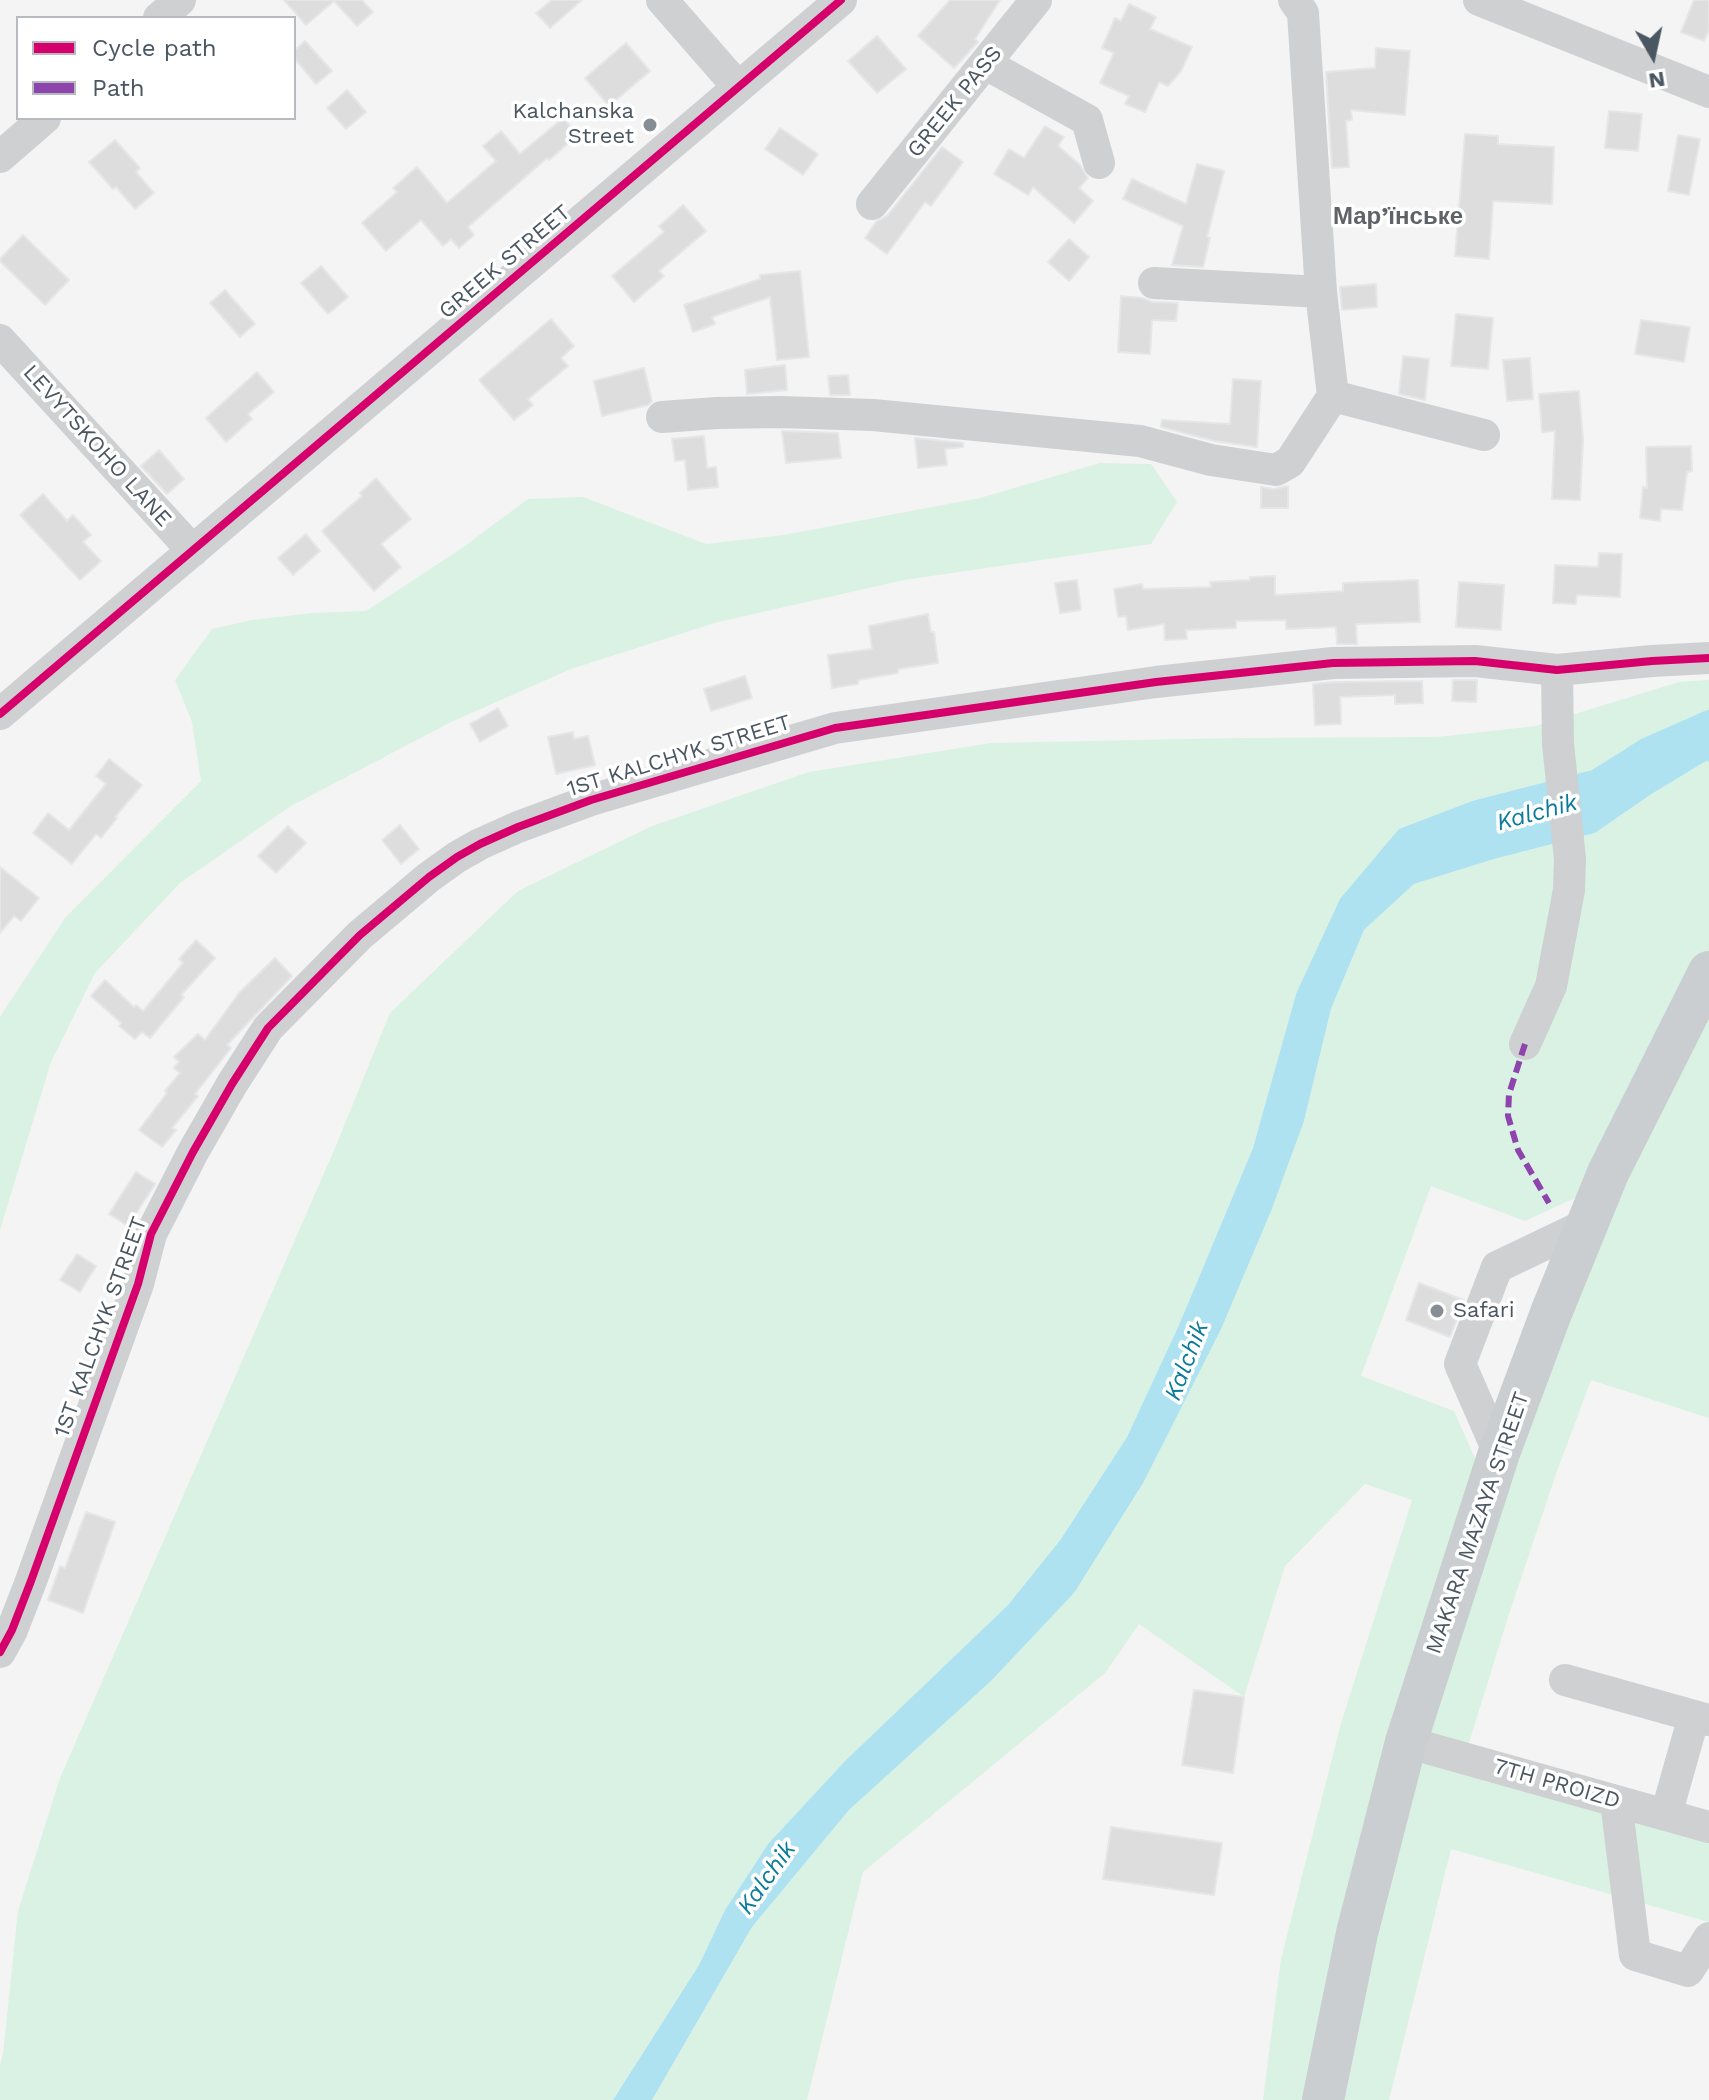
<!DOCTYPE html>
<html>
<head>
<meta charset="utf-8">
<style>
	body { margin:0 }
	#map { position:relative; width:1709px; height:2100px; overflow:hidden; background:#f4f4f4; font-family:"Work Sans",sans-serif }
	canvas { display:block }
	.legend { position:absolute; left:16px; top:16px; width:280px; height:104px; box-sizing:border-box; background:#fff; border:2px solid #b7bbc0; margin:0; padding:10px 14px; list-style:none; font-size:24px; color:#4a5661 }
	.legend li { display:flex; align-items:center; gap:16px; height:40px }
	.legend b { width:40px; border:2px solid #b7bbc0 }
	.north { position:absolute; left:1613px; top:16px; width:80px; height:80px; -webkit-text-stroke:6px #fff; paint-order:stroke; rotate:171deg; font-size:22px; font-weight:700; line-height:32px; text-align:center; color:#4a5661 }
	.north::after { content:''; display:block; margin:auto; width:28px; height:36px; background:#4a5661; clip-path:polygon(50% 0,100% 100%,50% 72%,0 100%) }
</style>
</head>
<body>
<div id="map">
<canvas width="1709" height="2100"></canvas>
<ul class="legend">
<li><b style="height:10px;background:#d6006c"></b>Cycle path</li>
<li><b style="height:10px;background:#8e44ad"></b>Path</li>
</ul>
<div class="north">N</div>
</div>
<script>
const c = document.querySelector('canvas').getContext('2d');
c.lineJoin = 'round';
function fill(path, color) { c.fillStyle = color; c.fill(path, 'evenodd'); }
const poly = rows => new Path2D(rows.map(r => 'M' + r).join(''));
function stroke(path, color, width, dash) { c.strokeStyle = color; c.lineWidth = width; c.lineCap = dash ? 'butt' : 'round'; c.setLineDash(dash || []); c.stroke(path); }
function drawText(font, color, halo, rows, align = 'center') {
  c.font = font + ' "Work Sans",sans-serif'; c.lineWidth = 7; c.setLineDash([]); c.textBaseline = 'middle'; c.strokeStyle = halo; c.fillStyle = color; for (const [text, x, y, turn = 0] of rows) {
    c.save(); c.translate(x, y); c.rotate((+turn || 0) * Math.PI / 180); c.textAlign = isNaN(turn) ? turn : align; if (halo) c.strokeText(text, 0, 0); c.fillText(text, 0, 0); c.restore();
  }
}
const green = poly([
	[1100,463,1151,464,1177,502,1151,544,904,580,718,622,571,669,451,722,291,806,180,883,95,973,51,1062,0,1230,0,1017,65,918,201,781,192,722,175,680,212,629,252,620,312,613,366,611,462,548,528,499,583,497,706,544,784,535,980,498],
	[1709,680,1709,710,1641,739,1592,770,1472,801,1399,829,1296,994,1253,1148,1179,1325,1127,1437,1061,1539,1008,1605,845,1761,768,1844,725,1910,699,1965,613,2100,0,2100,0,2065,3,2054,18,1911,60,1778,335,1148,390,1013,518,891,652,826,809,772,991,743,1238,738,1437,737,1536,726,1679,682],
	[1706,761,1709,762,1709,951,1590,1191,1525,1221,1431,1186,1361,1376,1454,1411,1482,1474,1313,2100,1263,2100,1281,1959,1341,1723,1412,1500,1365,1484,1285,1566,1244,1697,1139,1624,1105,1673,863,1872,807,2100,652,2100,752,1927,849,1810,992,1680,1074,1593,1304,1121,1331,1009,1364,930,1414,884,1494,859,1595,833,1650,795],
	[1709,992,1709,1418,1591,1380,1556,1474,1509,1614,1468,1746,1419,1732,1508,1457],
	[1409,1756,1709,1840,1709,1922,1451,1849,1389,2100,1330,2100]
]);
const water = poly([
	[1707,710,1709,710,1709,762,1706,761,1650,795,1595,833,1494,859,1414,884,1364,930,1331,1009,1304,1121,1271,1211,1221,1329,1143,1483,1074,1593,992,1680,849,1810,752,1927,652,2100,613,2100,699,1965,725,1910,768,1844,845,1761,1008,1605,1061,1539,1127,1437,1179,1325,1253,1148,1296,994,1340,899,1399,829,1472,801,1592,770,1641,739]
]);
const building = poly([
	[284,0,362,0,373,12,357,26,334,1,306,25,284,0],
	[552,0,582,0,550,28,536,13,552,0],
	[950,0,1000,0,975,39,978,42,954,68,918,36,950,0],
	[1694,0,1709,0,1709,30,1704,41,1681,32,1694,0],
	[1129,4,1156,17,1150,29,1192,47,1181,71,1168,86,1159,82,1145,112,1125,104,1129,96,1100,83,1114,53,1102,48,1115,18,1121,21,1129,4],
	[877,36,906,69,877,93,848,61,877,36],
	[305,41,332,71,316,84,294,58,294,51,305,41],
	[626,43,650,71,609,106,585,78,626,43],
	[1376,48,1410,51,1405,115,1351,110,1352,120,1346,121,1349,167,1332,168,1326,72,1375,68,1376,48],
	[347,90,366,112,346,129,327,108,347,90],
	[1609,111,1642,114,1638,151,1605,148,1609,111],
	[563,118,578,135,549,160,547,158,468,227,474,235,459,248,451,239,443,246,421,220,386,251,362,223,397,192,393,188,417,167,447,203,496,161,483,146,501,131,520,154,563,118],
	[1045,126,1064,137,1058,146,1080,165,1088,178,1079,188,1093,201,1074,223,1033,187,1028,195,994,174,1009,149,1024,158,1045,126],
	[780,128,818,154,803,175,765,149,780,128],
	[1465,134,1498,136,1498,144,1554,147,1552,204,1493,201,1489,259,1455,256,1465,134],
	[1678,135,1700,139,1689,195,1668,191,1678,135],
	[115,140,140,168,136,172,154,193,135,209,116,187,113,189,89,162,115,140],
	[942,147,963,162,931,206,925,202,887,254,865,238,876,222,887,216,942,147],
	[1197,164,1224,171,1207,237,1210,238,1203,267,1172,265,1183,226,1123,199,1132,179,1186,204,1197,164],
	[683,205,706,231,659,271,664,276,634,302,612,276,664,232,659,226,683,205],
	[23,235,69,280,45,305,0,261,0,259,23,235],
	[1069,239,1089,257,1069,281,1048,262,1069,239],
	[321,266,348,297,328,314,301,283,321,266],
	[800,271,809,357,777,360,770,297,712,317,715,324,693,332,684,305,760,279,760,275,800,271],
	[1376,284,1377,307,1342,310,1340,287,1376,284],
	[225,290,255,324,240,337,210,303,225,290],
	[1121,296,1142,298,1153,302,1178,303,1176,321,1152,320,1150,354,1118,352,1121,296],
	[1456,314,1493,318,1488,369,1451,366,1456,314],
	[551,319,574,346,561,358,568,366,528,399,533,405,514,420,479,380,551,319],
	[1641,320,1690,327,1684,362,1635,354,1641,320],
	[1403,356,1429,359,1425,400,1399,394,1403,356],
	[1530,358,1533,399,1507,401,1503,360,1530,358],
	[785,365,787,390,747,394,745,370,785,365],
	[644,368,652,401,648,405,602,416,594,381,644,368],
	[257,372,274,392,248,414,252,419,226,442,206,418,257,372],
	[848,375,850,395,830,395,828,376,848,375],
	[1233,379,1261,381,1257,447,1215,441,1161,427,1162,420,1230,424,1233,379],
	[1579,391,1583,441,1580,500,1552,499,1555,431,1542,432,1539,394,1579,391],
	[782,431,838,433,841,458,786,463,782,431],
	[704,436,707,468,716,467,718,487,688,490,685,460,675,461,672,439,704,436],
	[915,438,963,443,963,447,945,449,947,465,918,468,915,438],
	[1691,446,1692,471,1687,472,1682,510,1661,509,1660,521,1640,518,1643,487,1647,488,1646,447,1691,446],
	[159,450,184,479,167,494,141,466,159,450],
	[376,478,411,519,381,544,401,567,374,591,322,531,362,496,360,493,376,478],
	[1288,486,1288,508,1261,508,1261,487,1274,489,1288,486],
	[43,494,67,521,73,515,91,535,83,542,101,561,80,580,20,515,43,494],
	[306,534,320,551,293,575,278,558,306,534],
	[1599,553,1622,554,1620,597,1577,595,1576,604,1553,603,1555,565,1598,567,1599,553],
	[1275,576,1275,595,1343,591,1343,583,1418,580,1420,622,1356,624,1357,644,1337,644,1336,627,1286,629,1286,620,1236,621,1236,628,1186,630,1187,639,1165,640,1164,624,1128,630,1126,616,1118,617,1114,589,1142,584,1143,589,1211,587,1210,582,1250,580,1250,577,1275,576],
	[1077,580,1081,610,1060,613,1055,583,1077,580],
	[1459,582,1504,585,1501,630,1456,627,1459,582],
	[928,614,931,632,934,632,938,663,898,669,898,673,858,680,858,684,832,688,828,655,872,649,869,626,928,614],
	[745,676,752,698,711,711,704,689,745,676],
	[1453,680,1477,680,1476,702,1452,701,1453,680],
	[1422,681,1423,703,1395,704,1395,695,1340,697,1341,724,1315,725,1313,684,1334,682,1422,681],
	[498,708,508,726,480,742,470,724,498,708],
	[573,732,574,739,588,736,595,765,556,774,548,737,573,732],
	[109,759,142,785,115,817,117,818,101,838,96,834,72,864,33,833,48,813,69,830,106,784,96,776,109,759],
	[400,825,419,849,401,864,382,840,400,825],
	[288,826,306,843,276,873,258,856,288,826],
	[0,867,39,898,21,921,14,916,0,933,0,867],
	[196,940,215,958,181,995,184,997,150,1038,142,1032,135,1039,119,1026,121,1023,91,996,105,980,134,1007,136,1005,143,1011,183,963,179,959,196,940],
	[275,958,292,976,227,1045,231,1048,195,1094,198,1096,172,1128,176,1130,162,1147,139,1130,167,1093,165,1091,180,1073,174,1068,179,1062,174,1057,198,1034,205,1040,239,993,275,958],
	[136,1172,155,1184,128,1226,109,1214,136,1172],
	[77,1254,96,1266,80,1292,60,1280,77,1254],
	[1419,1283,1464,1300,1450,1337,1406,1320,1419,1283],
	[86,1512,115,1522,83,1613,48,1600,60,1566,65,1568,86,1512],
	[1194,1690,1244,1697,1233,1773,1182,1765,1194,1690],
	[1111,1827,1222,1843,1214,1895,1103,1879,1111,1827]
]);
const minor = poly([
	[662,0,738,87],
	[1294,0,1303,13,1321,292,1333,396],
	[1479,0,1709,92],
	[159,18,180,0],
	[986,64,1087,120,1099,163],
	[0,157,45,118],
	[872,204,1036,0],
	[1154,283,1321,292],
	[0,340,193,551],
	[1333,396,1484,435],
	[662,417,717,413,780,412,873,415,1140,441,1211,460,1276,470,1290,462,1333,396],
	[0,714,841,0],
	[1525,1044,1551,986,1569,890,1570,859,1558,744,1557,670],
	[1499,1453,1460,1364,1497,1267,1587,1224],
	[0,1652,12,1630,31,1581,138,1284,151,1234,193,1152,232,1084,268,1028,360,935,429,877,457,857,480,844,518,827,591,800,835,728,1156,682,1333,663,1475,661,1557,670,1652,661,1709,658],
	[1565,1680,1709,1720],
	[1406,1742,1709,1827],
	[1616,1801,1635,1955,1688,1971,1709,1938],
	[1666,1815,1694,1716]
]);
const major = poly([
	[1323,2100,1357,1933,1406,1742,1499,1453,1551,1313,1608,1173,1709,972]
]);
const quiet = poly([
	[1525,1044,1509,1094,1508,1116,1518,1150,1549,1203]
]);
const cycleway = poly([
	[0,714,841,0],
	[0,1652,12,1630,31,1581,138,1284,151,1234,193,1152,232,1084,268,1028,360,935,429,877,457,857,480,844,518,827,591,800,835,728,1156,682,1333,663,1475,661,1557,670,1652,661,1709,658]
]);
const markers = [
	[650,125,8,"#868d94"],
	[1437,1311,8,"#868d94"]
];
const streetNames = [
	["GREEK PASS",955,102,-51],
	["GREEK STREET",505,262,-40],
	["LEVYTSKOHO LANE",97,446,48],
	["1ST KALCHYK STREET",679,756,-17],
	["1ST KALCHYK STREET",101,1327,-70],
	["MAKARA MAZAYA STREET",1478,1523,-71],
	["7TH PROIZD",1557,1784,16]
];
const poiNames = [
	["Kalchanska",634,112],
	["Street",634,137],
	["Safari",1453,1311,"left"]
];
const neighbourhoodNames = [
	["Мар’їнське",1398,217]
];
const waterNames = [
	["Kalchik",1537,813,-15],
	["Kalchik",1187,1361,-69],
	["Kalchik",767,1878,-55]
];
fill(green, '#d9f2e3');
fill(water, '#aee2f0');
fill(building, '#ddddde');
stroke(building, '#e5e6e7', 2);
stroke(minor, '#ced0d2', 32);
stroke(major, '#caced1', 42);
stroke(quiet, '#8e44ad', 6, [12, 6]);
stroke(cycleway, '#d6006c', 8);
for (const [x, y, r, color] of markers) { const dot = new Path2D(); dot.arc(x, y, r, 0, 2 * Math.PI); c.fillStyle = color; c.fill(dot); stroke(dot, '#fff', 3); }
drawText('22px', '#4a5661', '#fff', streetNames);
drawText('22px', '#4a5661', '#fff', poiNames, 'right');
drawText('bold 24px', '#5f6368', '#fff', neighbourhoodNames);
drawText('italic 24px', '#0c7c9b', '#fff', waterNames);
</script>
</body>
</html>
